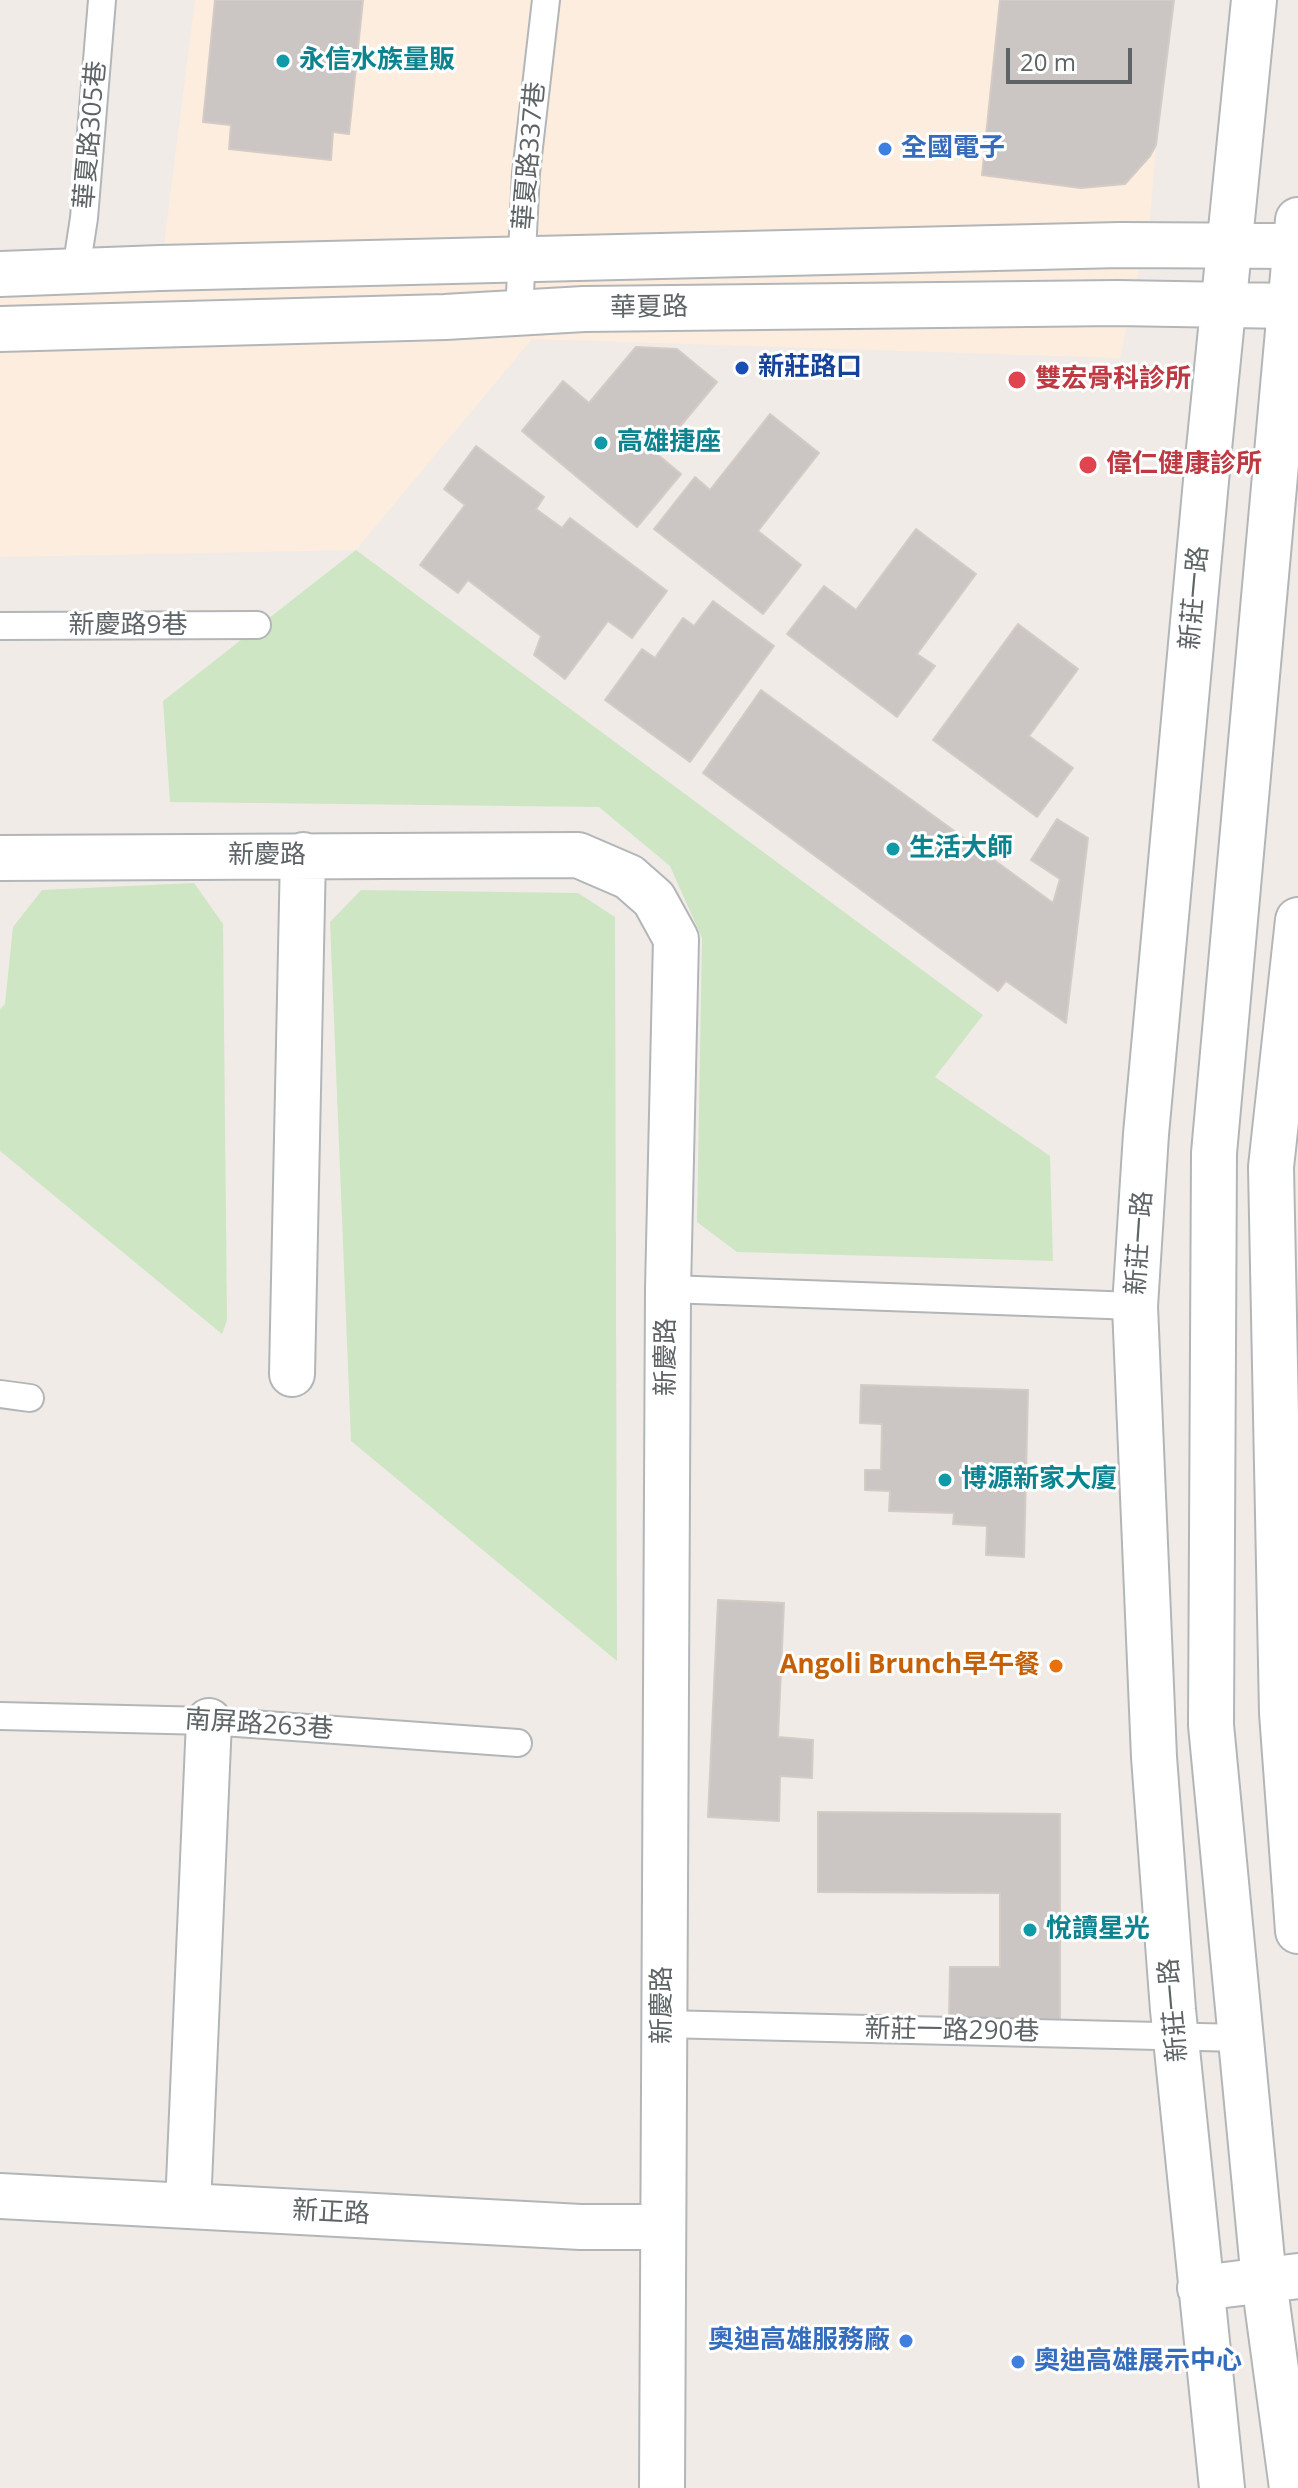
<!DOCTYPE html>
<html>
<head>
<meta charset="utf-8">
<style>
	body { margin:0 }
	#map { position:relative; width:1298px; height:2488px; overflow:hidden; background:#f0ebe7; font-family:"Open Sans",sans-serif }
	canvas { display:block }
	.scale { position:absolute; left:1006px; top:48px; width:126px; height:36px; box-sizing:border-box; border:4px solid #5e6466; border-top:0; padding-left:10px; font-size:24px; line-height:28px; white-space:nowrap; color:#5e6466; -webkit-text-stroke:6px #fff; paint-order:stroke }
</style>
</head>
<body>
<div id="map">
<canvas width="1298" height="2488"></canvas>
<div class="scale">20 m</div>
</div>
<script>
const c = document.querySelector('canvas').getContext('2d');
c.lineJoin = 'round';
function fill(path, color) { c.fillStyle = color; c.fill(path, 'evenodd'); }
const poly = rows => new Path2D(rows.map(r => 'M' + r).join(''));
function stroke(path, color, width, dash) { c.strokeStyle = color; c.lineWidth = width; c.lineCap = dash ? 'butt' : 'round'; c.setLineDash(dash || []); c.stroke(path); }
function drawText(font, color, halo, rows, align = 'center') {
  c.font = font + ' "Open Sans","Noto Sans TC",sans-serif'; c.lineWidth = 6; c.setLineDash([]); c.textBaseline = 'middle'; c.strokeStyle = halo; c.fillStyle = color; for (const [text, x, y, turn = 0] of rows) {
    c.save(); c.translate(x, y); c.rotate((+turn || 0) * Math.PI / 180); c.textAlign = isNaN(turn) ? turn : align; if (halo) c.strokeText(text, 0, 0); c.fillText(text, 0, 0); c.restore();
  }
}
const commercial = poly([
	[195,0,1168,0,1150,218,1120,358,532,339,356,550,0,557,0,255,164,244]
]);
const green = poly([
	[356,550,983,1015,935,1077,1050,1156,1053,1261,737,1252,697,1222,702,938,670,866,599,807,170,802,163,701],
	[194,883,223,924,227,1320,222,1334,0,1151,0,1009,5,1004,13,927,42,890],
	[361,890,578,893,615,917,617,1661,351,1441,330,922]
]);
const building = poly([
	[215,0,363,0,349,134,333,132,331,160,229,149,231,125,203,122,215,0],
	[1000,0,1174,0,1156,145,1150,156,1125,184,1081,188,982,175,1000,0],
	[636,347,677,349,717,382,657,454,681,474,637,527,522,431,563,381,589,403,636,347],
	[770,414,819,453,758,531,801,565,763,614,654,529,695,477,710,490,770,414],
	[476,446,544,497,536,509,562,528,570,518,667,591,632,638,608,621,565,679,534,655,541,636,468,580,458,593,420,565,465,505,444,489,476,446],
	[916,529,976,574,917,654,935,666,897,717,787,634,824,586,856,610,916,529],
	[713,601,774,646,690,762,605,700,642,649,655,658,683,618,694,626,713,601],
	[1018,624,1078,669,1029,736,1073,768,1037,817,933,740,1018,624],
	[761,690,1053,903,1060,879,1031,860,1057,819,1088,838,1066,1023,1006,981,998,991,703,773,761,690],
	[861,1385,1028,1390,1024,1557,986,1555,987,1526,953,1524,954,1513,889,1511,890,1491,865,1490,865,1470,881,1470,882,1424,860,1423,861,1385],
	[718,1600,784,1603,778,1737,813,1740,812,1778,780,1776,779,1821,708,1817,718,1600],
	[818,1812,1060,1814,1060,2019,949,2018,950,1967,1000,1967,1000,1893,818,1892,818,1812]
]);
const service = poly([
	[76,270,84,218,102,0],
	[519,313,526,173,546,0],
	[0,626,257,625],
	[668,1289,1135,1306],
	[0,1394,30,1398],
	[0,1716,209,1721,518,1743],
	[663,2024,1241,2038]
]);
const minor = poly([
	[0,274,160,268,1120,245,1296,246],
	[0,329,445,317,584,309,1117,303,1290,306],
	[0,858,578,855,629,877,654,899,676,939,668,1289,662,2488],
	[1298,920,1271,1167,1282,1713,1298,1931],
	[292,1374,303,855],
	[0,2196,581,2227,662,2227],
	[188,2206,209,1721],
	[1200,2288,1298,2276],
	[1222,2488,1173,2010,1154,1757,1135,1306,1146,1134,1208,459,1254,0]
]);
const tertiary = poly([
	[1292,2488,1264,2281,1211,1725,1214,1153,1298,220]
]);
const markers = [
	[283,61,8,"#0f9aa8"],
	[885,149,8,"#3f7fe0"],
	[742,368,8,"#1a4fb4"],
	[1017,380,10,"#e0444e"],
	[601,443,8,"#0f9aa8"],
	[1088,465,10,"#e0444e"],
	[893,849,8,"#0f9aa8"],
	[945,1480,8,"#0f9aa8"],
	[1056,1666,8,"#e8710a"],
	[1030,1930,8,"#0f9aa8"],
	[906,2341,8,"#3f7fe0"],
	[1018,2362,8,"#3f7fe0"]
];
const cultureNames = [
	["永信水族量販",299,61],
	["高雄捷座",617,443],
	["生活大師",909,849],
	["博源新家大廈",961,1480],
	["悅讀星光",1046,1930]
];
const streetNames = [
	["華夏路305巷",91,135,-85],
	["華夏路337巷",530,156,-85],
	["華夏路",649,308,-1],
	["新莊一路",1195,598,-85],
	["新慶路9巷",128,626],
	["新慶路",267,856],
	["新莊一路",1140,1243,-86],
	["新慶路",667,1357,-90],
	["南屏路263巷",259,1725,4],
	["新慶路",663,2005,-90],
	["新莊一路",1174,2010,-95],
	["新莊一路290巷",952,2031,1],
	["新正路",331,2213,3]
];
const shopNames = [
	["全國電子",901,149],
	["奧迪高雄服務廠",890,2341,"right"],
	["奧迪高雄展示中心",1034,2362]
];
const transitNames = [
	["新莊路口",758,368]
];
const healthNames = [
	["雙宏骨科診所",1035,380],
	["偉仁健康診所",1106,465]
];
const foodNames = [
	["Angoli Brunch早午餐",1040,1666]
];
fill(commercial, '#fdedde');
fill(green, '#cee6c4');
fill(building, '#cbc6c4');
stroke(building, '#d4cbc5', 2);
stroke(service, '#b2b6b8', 30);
stroke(minor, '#b2b6b8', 48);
stroke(tertiary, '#b2b6b8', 48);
stroke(service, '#fff', 26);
stroke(minor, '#fff', 44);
stroke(tertiary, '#fff', 44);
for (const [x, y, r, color] of markers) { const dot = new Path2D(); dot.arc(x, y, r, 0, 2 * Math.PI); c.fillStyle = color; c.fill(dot); stroke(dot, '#fff', 3); }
drawText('bold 26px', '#0d838f', '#fff', cultureNames, 'left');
drawText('26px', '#5e6466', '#fff', streetNames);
drawText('bold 26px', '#366cbe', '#fff', shopNames, 'left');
drawText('bold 26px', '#164399', '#fff', transitNames, 'left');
drawText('bold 26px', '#be3a42', '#fff', healthNames, 'left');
drawText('bold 26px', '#c56008', '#fff', foodNames, 'right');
</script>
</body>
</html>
